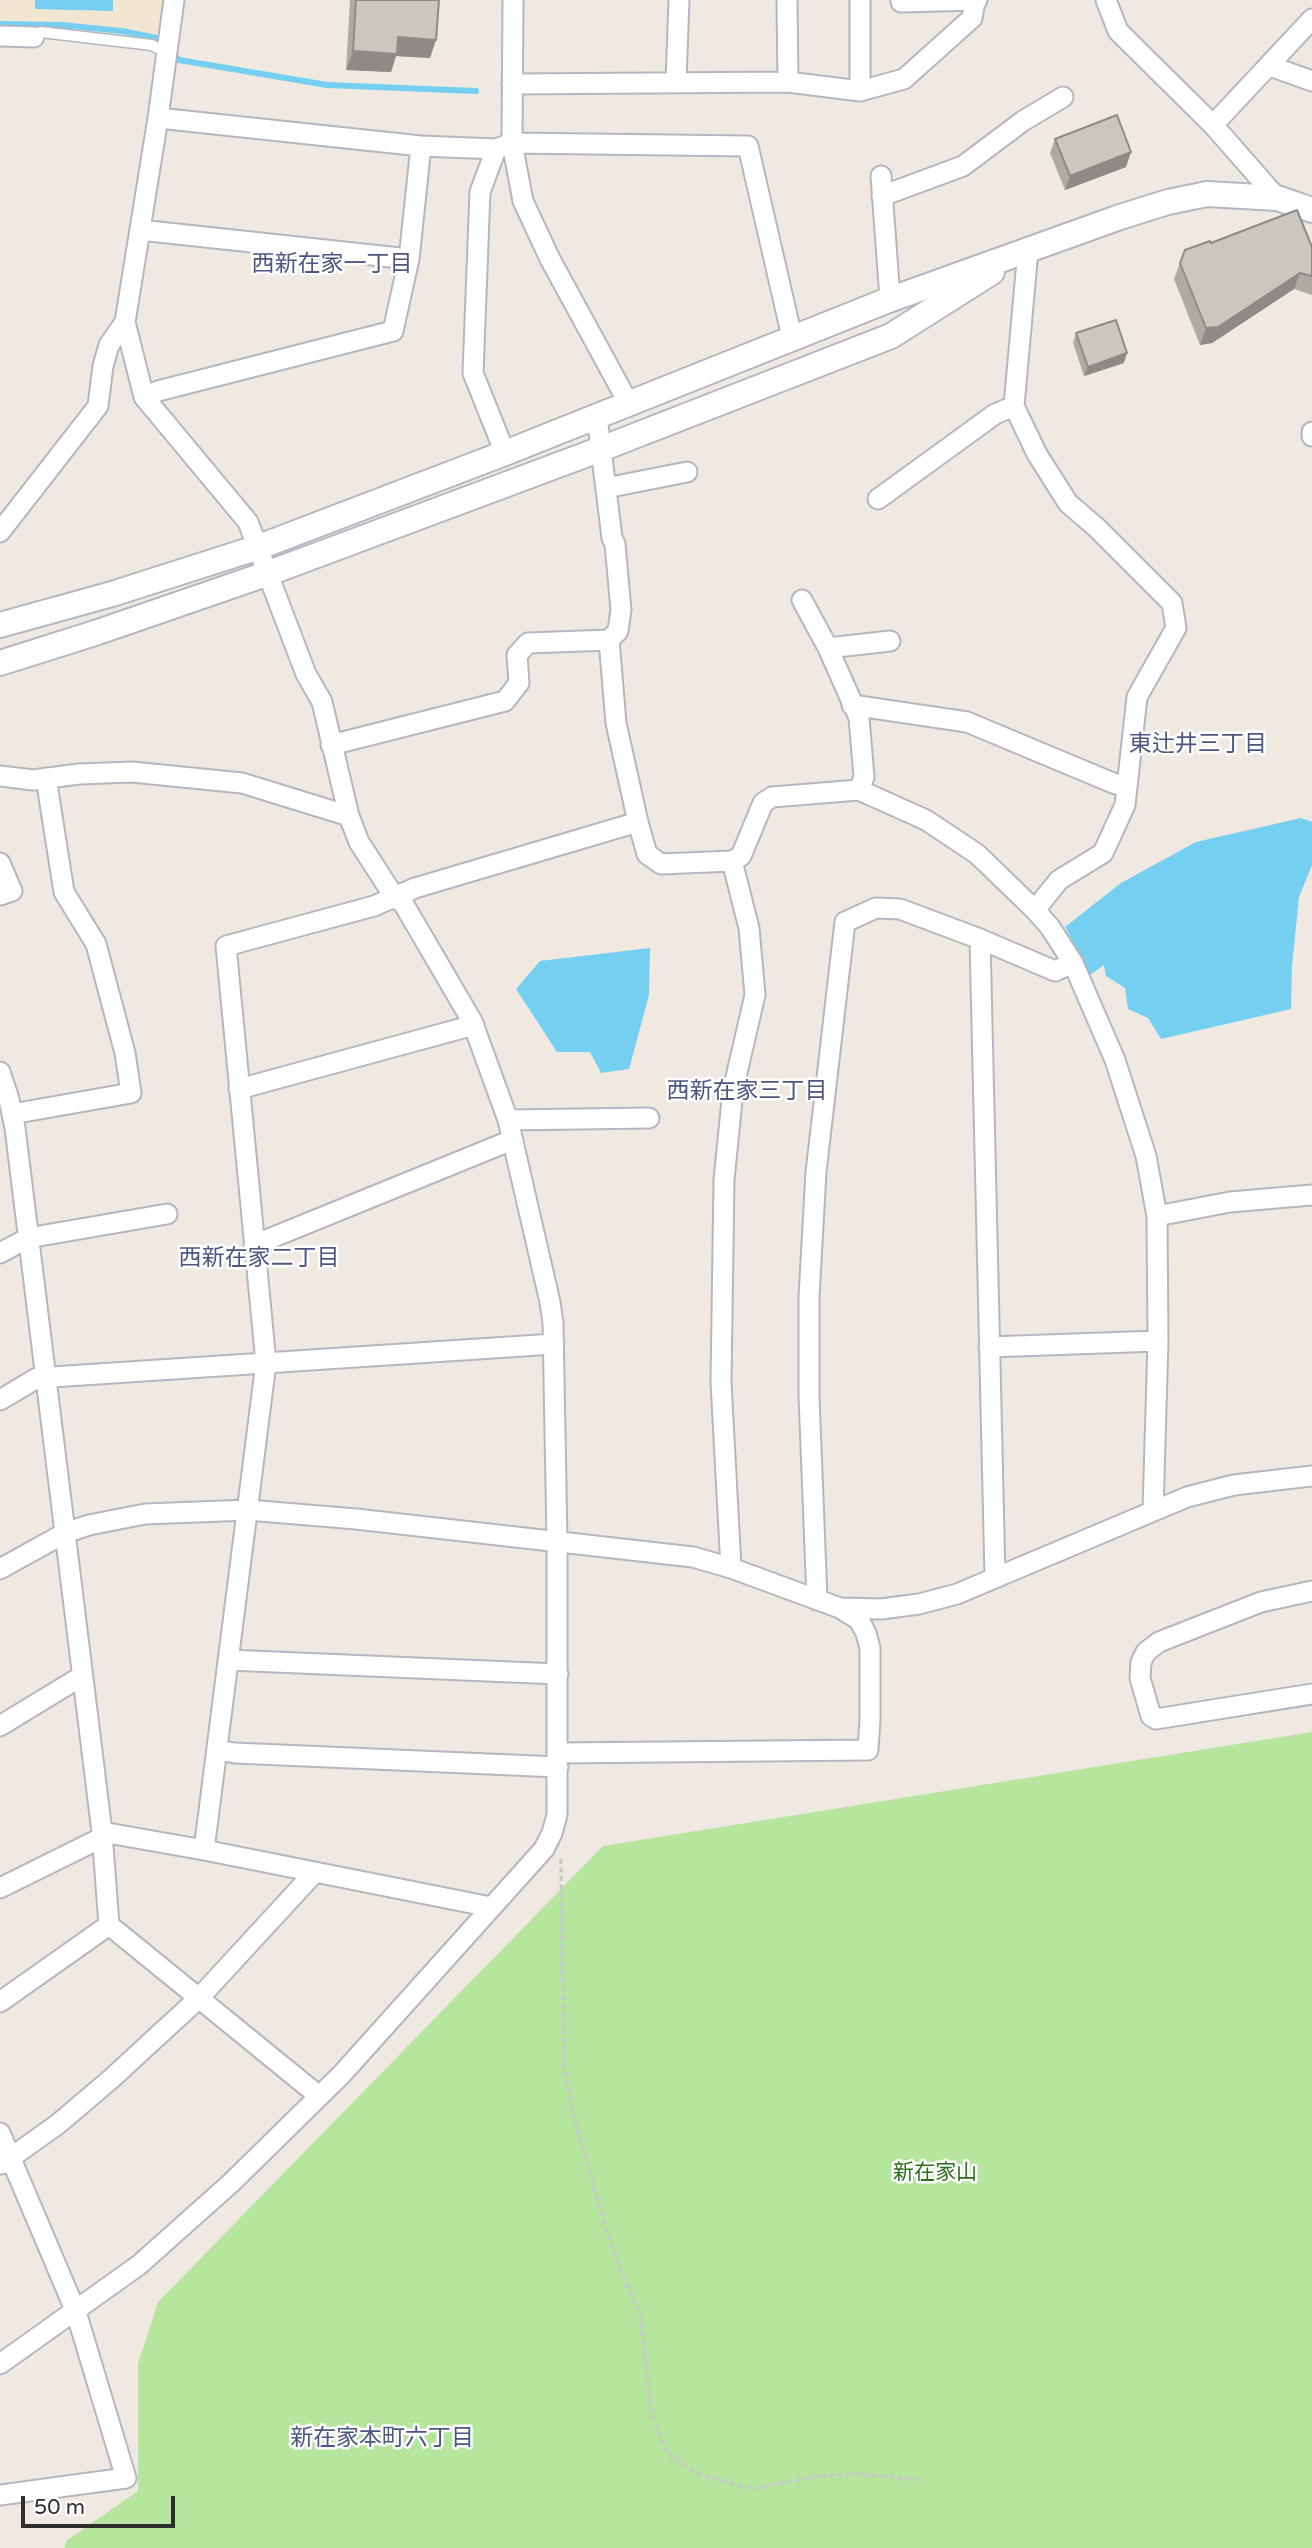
<!DOCTYPE html>
<html>
<head>
<meta charset="utf-8">
<style>
	body { margin:0 }
	#map { position:relative; width:1312px; height:2548px; overflow:hidden; background:#efe9e1; font-family:"Varela Round",sans-serif }
	canvas { display:block }
	.scale { position:absolute; left:21px; top:2496px; width:154px; height:32px; box-sizing:border-box; border:4px solid #2e2e2e; border-top:0; padding-left:9px; font-size:21px; line-height:24px; white-space:nowrap; color:#2e2e2e; -webkit-text-stroke:5px #fff; paint-order:stroke }
</style>
</head>
<body>
<div id="map">
<canvas width="1312" height="2548"></canvas>
<div class="scale">50 m</div>
</div>
<script>
const c = document.querySelector('canvas').getContext('2d');
c.lineJoin = 'round';
function fill(path, color) { c.fillStyle = color; c.fill(path, 'evenodd'); }
const poly = rows => new Path2D(rows.map(r => 'M' + r).join(''));
function stroke(path, color, width, dash) { c.strokeStyle = color; c.lineWidth = width; c.lineCap = dash ? 'butt' : 'round'; c.setLineDash(dash || []); c.stroke(path); }
function drawText(font, color, halo, rows, align = 'center') {
  c.font = font + ' "Varela Round","Noto Sans JP",sans-serif'; c.lineWidth = 5; c.setLineDash([]); c.textBaseline = 'middle'; c.strokeStyle = halo; c.fillStyle = color; for (const [text, x, y, turn = 0] of rows) {
    c.save(); c.translate(x, y); c.rotate((+turn || 0) * Math.PI / 180); c.textAlign = isNaN(turn) ? turn : align; if (halo) c.strokeText(text, 0, 0); c.fillText(text, 0, 0); c.restore();
  }
}
const education = poly([
	[1,0,166,0,161,36,76,25,0,19]
]);
const green = poly([
	[1312,1732,1312,2548,64,2548,66,2541,138,2491,138,2364,158,2302,603,1846]
]);
const water = poly([
	[35,0,113,0,113,11,35,9],
	[1301,818,1312,822,1312,865,1299,897,1292,966,1291,1009,1161,1039,1148,1018,1128,1009,1125,988,1106,976,1104,965,1090,975,1065,927,1121,883,1196,842],
	[650,948,649,995,629,1069,601,1073,590,1052,557,1052,516,989,540,961]
]);
const stream = poly([
	[0,24,61,25,122,31,157,38,164,45],
	[171,53,179,60,327,85,476,91]
]);
const path = poly([
	[561,1859,564,2065,574,2117,606,2229,619,2267,640,2313,651,2412,667,2453,698,2474,753,2489,818,2476,858,2474,920,2480]
]);
const service = poly([
	[34,37,41,32,152,45,167,53]
]);
const minor = poly([
	[513,0,512,143,523,201,550,259,629,404],
	[787,0,788,82],
	[860,0,860,91],
	[901,0,901,2,977,0],
	[1106,0,1118,31,1213,125,1277,198],
	[0,36,34,37],
	[1270,66,1312,81],
	[676,81,679,0],
	[512,84,788,82,860,91,904,79,972,18,975,1],
	[158,118,421,146,496,149,512,143,748,146,792,337],
	[1213,125,1312,19],
	[496,149,480,192,473,373,505,453],
	[881,176,890,299],
	[882,196,963,166,1023,121,1063,97],
	[140,230,409,259],
	[1028,250,1014,406,1037,454,1068,503,1097,528,1172,603,1176,628,1137,697,1125,805,1103,853,1059,880,1035,910],
	[144,397,158,391,393,331,409,259,421,146],
	[597,417,612,538,615,544,621,610,618,631,609,640,616,723,638,822,647,854,661,864,732,861,741,856,763,803,772,797,859,790,926,820,977,854,1035,910,1050,927,1073,963,1115,1060,1146,1156,1157,1216,1158,1341,1153,1511],
	[1312,432,1312,436],
	[606,488,687,472],
	[878,499,995,414,1014,406],
	[0,532,98,406,103,366,109,345,125,322],
	[802,600,828,648,859,718,864,777,859,790],
	[828,648,890,641],
	[852,705,967,722,1113,783,1127,787],
	[331,745,505,701,519,683,517,655,528,643,609,640],
	[0,776,33,780,79,774,132,772,242,783,349,816],
	[0,863,12,891,0,895],
	[980,939,995,1576],
	[0,1072,9,1099,15,1128,102,1832,109,1925,319,2096],
	[239,1089,474,1025],
	[12,1114,131,1093,125,1053,96,944,64,892,46,778],
	[508,1120,649,1118],
	[1157,1216,1230,1202,1312,1195],
	[254,1245,512,1140],
	[0,1253,28,1238,167,1214],
	[989,1347,1158,1341],
	[0,1400,37,1378,554,1344],
	[731,1568,721,1382,724,1180,733,1090,755,995,749,928,732,861],
	[0,1569,65,1533,89,1525,145,1514,248,1510,356,1519,693,1557,731,1568,840,1608,859,1620,866,1633,870,1648,870,1720,868,1750,558,1753],
	[1312,1591,1261,1602,1159,1642,1146,1652,1141,1662,1140,1678,1151,1716,1156,1719,1312,1694],
	[817,1600,809,1396,809,1297,816,1172,845,922,876,908,900,909,980,939,1055,971,1073,963],
	[841,1608,881,1609,919,1604,957,1594,1187,1497,1234,1485,1312,1476],
	[228,1660,558,1674],
	[0,1726,82,1676],
	[217,1750,235,1753,558,1767],
	[102,1832,204,1850,491,1907],
	[204,1850,266,1363,226,946,374,906,415,888,638,822],
	[0,1888,101,1838],
	[0,2002,109,1925],
	[0,2133,76,2312,126,2478,0,2495],
	[2,2164,58,2124,111,2079,199,1998,315,1872],
	[0,2364,139,2265,231,2183,342,2074,544,1849,552,1833,557,1815,557,1541,553,1323,550,1302,508,1120,472,1021,403,903,395,898,359,842,349,816,322,702,306,674,248,522,144,397,125,322,158,118,174,0]
]);
const tertiary = poly([
	[0,625,112,594,259,547,505,453,886,301,1120,217,1168,202,1207,194,1277,198,1312,210],
	[0,663,98,632,269,573,601,449,891,336,992,272]
]);
const wall = poly([
	[350,0,439,0,430,58,396,56,391,72,346,70],
	[1055,139,1126,167,1065,190,1050,153],
	[1211,243,1312,247,1312,295,1294,289,1212,343,1200,345,1174,279,1180,263],
	[1076,333,1124,363,1084,376,1073,343]
]);
const shadedWall = poly([
	[398,37,436,40,430,58,396,56,391,72,346,70,353,51],
	[1131,152,1126,167,1065,190,1070,176],
	[1300,273,1294,289,1212,343,1200,345,1206,328],
	[1127,353,1124,363,1084,376,1088,367]
]);
const building = poly([
	[356,0,439,0,436,40,398,37,397,54,353,51,356,0],
	[1117,115,1131,152,1070,176,1055,139,1117,115],
	[1297,210,1312,247,1312,276,1300,273,1218,327,1206,328,1180,263,1185,250,1210,241,1211,243,1297,210],
	[1116,320,1127,353,1088,367,1076,333,1116,320]
]);
const parkNames = [
	["新在家山",935,2173]
];
const neighbourhoodNames = [
	["西新在家一丁目",332,265],
	["東辻井三丁目",1198,745],
	["西新在家三丁目",747,1092],
	["西新在家二丁目",259,1259],
	["新在家本町六丁目",382,2439]
];
fill(education, '#f0e6d1');
fill(green, '#b6e59e');
fill(water, '#75cff0');
stroke(stream, '#75cff0', 6);
stroke(service, '#b4b7c1', 13);
stroke(minor, '#b4b7c1', 23);
stroke(tertiary, '#b4b7c1', 28);
stroke(path, '#c9c9c9', 3.5, [5, 3.5]);
stroke(service, '#fff', 10);
stroke(minor, '#fff', 19);
stroke(tertiary, '#fff', 24);
fill(wall, '#afaba4');
fill(shadedWall, '#8e8b86');
fill(building, '#cbc7bf');
stroke(building, '#8e8b86', 2);
drawText('21px', '#2c6e1b', '#fff', parkNames);
drawText('23px', '#4d5680', '#fff', neighbourhoodNames);
</script>
</body>
</html>
